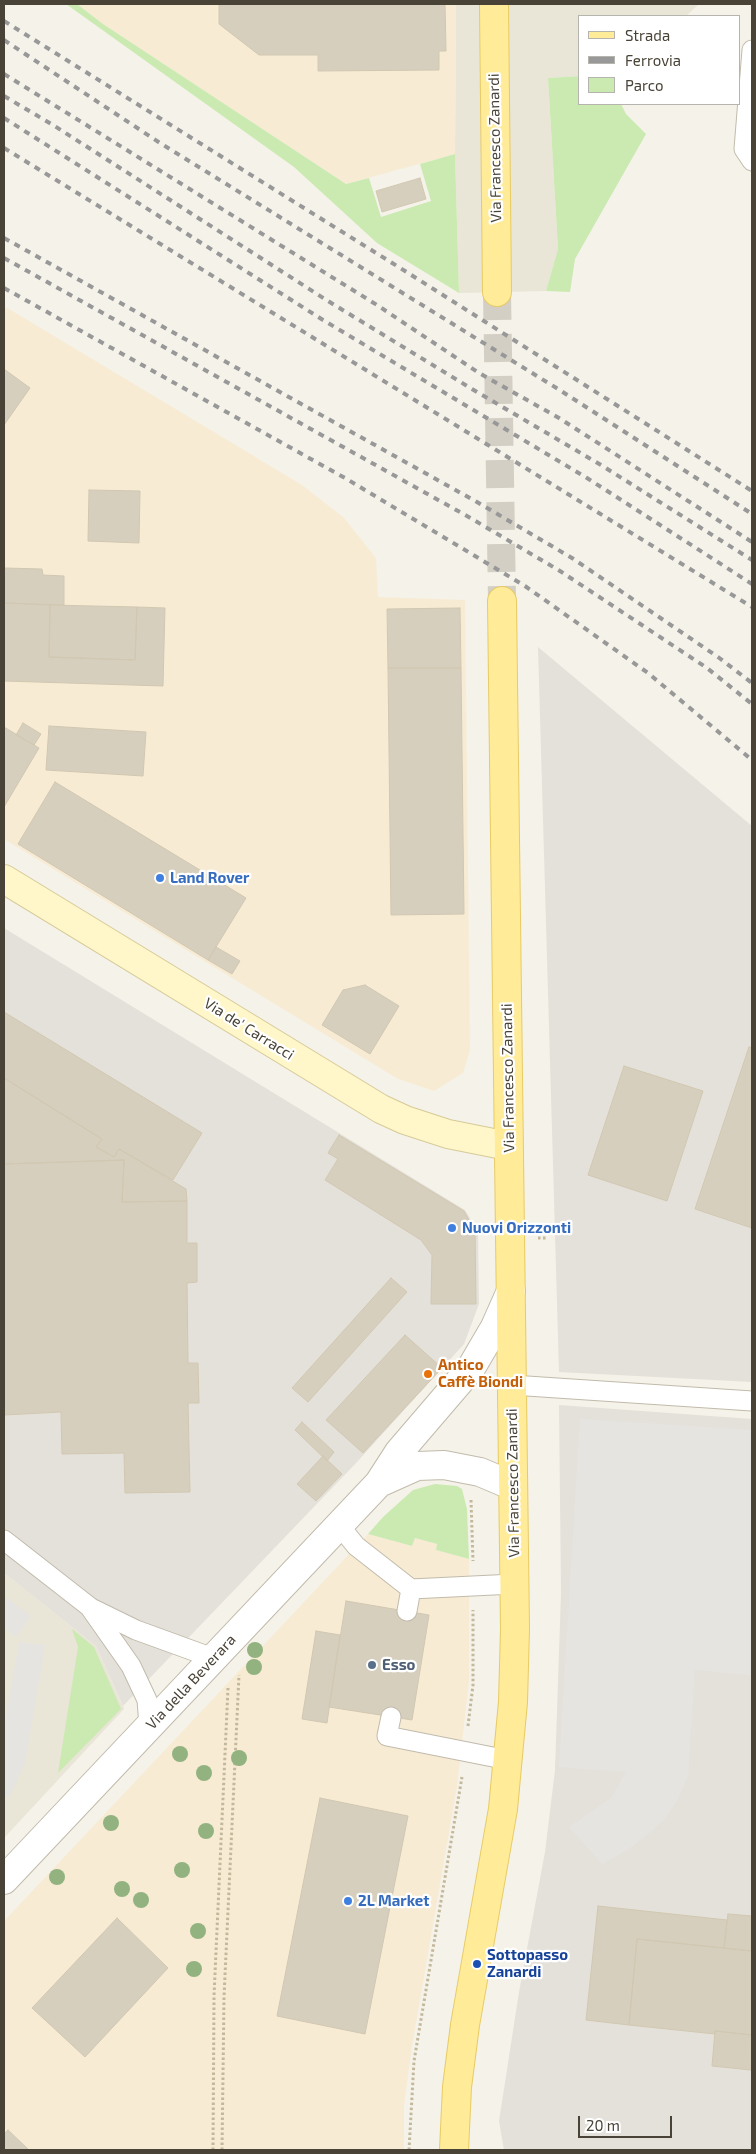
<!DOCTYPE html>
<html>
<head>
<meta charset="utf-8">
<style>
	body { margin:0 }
	#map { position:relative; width:756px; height:2154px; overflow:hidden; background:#f5f2e9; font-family:"Exo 2",sans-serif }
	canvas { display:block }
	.frame { position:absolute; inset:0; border:5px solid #494337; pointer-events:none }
	.legend { position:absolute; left:578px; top:15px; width:162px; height:90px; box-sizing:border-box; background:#fff; border:1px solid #b6b4af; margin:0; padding:6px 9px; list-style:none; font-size:15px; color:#494337 }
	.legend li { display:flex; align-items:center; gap:10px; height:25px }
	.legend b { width:25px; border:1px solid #b6b4af }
	.scale { position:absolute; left:578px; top:2116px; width:94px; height:22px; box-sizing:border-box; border:2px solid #494337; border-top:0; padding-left:6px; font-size:15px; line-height:18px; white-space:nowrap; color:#494337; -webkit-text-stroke:4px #fff; paint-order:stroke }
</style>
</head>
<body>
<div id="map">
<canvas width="756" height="2154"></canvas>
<div class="frame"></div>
<ul class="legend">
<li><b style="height:6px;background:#ffeb98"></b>Strada</li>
<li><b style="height:6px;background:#989898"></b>Ferrovia</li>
<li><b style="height:14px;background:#cbeab1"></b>Parco</li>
</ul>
<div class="scale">20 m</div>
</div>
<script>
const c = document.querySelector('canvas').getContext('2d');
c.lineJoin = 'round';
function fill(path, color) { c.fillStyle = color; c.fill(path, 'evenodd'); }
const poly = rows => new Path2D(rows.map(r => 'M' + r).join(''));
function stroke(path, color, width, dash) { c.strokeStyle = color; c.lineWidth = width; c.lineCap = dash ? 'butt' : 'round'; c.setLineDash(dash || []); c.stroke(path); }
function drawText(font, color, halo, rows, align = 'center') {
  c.font = font + ' "Exo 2",sans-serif'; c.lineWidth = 4.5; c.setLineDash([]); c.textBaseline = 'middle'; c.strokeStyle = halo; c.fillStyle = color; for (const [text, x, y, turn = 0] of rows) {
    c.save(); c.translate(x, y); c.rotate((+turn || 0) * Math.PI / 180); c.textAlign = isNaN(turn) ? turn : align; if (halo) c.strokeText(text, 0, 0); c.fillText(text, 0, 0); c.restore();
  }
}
const residential = poly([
	[456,4,699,4,686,16,580,16,580,76,548,78,558,249,546,291,459,293,455,154],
	[4,1573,96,1646,124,1709,4,1838]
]);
const commercial = poly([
	[77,4,456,4,455,154,346,184,103,24],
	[4,306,302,485,344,518,376,558,378,597,465,600,470,1050,463,1073,434,1091,398,1079,4,839],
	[368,1534,412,1546,415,1538,437,1544,436,1550,469,1559,469,1681,457,1786,412,2046,404,2105,404,2150,4,2150,4,1921]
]);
const industrial = poly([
	[538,647,752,826,752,1382,559,1372],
	[4,928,465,1210,478,1231,479,1304,464,1344,357,1462,123,1706,96,1646,4,1573],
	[559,1405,752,1419,752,2150,504,2150,499,2121,519,1992,545,1852,555,1770,561,1593]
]);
const green = poly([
	[66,4,77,4,103,24,346,184,369,178,381,217,431,201,420,164,455,154,459,293,377,243,294,167],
	[580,76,580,104,621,104,626,114,646,134,575,259,570,292,546,291,558,249,548,78],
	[435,1484,457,1486,462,1489,467,1509,469,1559,436,1550,437,1544,415,1538,412,1546,368,1534,383,1517,413,1490],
	[72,1629,94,1647,121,1709,58,1773,78,1647]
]);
const parking = poly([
	[580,1419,752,1430,752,1675,695,1670,688,1776,677,1801,664,1820,651,1832,629,1849,602,1864,569,1827,611,1798,626,1772,559,1767],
	[4,1596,31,1616,16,1637,4,1627],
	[19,1642,45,1645,25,1763,9,1798,4,1796,4,1729]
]);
const building = poly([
	[219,4,445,4,446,51,439,51,439,70,318,71,318,55,259,55,219,24,219,4],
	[420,178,426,199,382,212,376,191,420,178],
	[4,369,30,388,4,425,4,369],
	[89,490,140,491,139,543,88,541,89,490],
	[4,568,42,569,43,575,64,576,64,605,4,603,4,568],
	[4,603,50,605,49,657,135,660,137,607,165,608,163,686,4,681,4,603],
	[50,605,137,607,135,660,49,657,50,605],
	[460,608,461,668,388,668,387,609,460,608],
	[388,668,461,668,464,914,391,915,388,668],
	[23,723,41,734,34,745,16,735,23,723],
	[49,726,146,732,143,776,46,770,49,726],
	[4,727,39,748,4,807,4,727],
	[55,782,246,898,208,960,18,844,55,782],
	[216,947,240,961,232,974,208,960,216,947],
	[365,985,399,1006,370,1054,322,1025,343,990,365,985],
	[4,1012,202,1133,173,1180,119,1149,114,1157,96,1147,102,1139,4,1078,4,1012],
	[749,1047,752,1048,752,1228,695,1209,749,1047],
	[624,1066,703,1091,667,1201,588,1175,624,1066],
	[4,1078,102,1139,96,1147,114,1157,119,1149,186,1189,187,1201,122,1202,124,1160,4,1164,4,1078],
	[339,1135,464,1211,475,1231,476,1304,431,1304,432,1255,421,1240,325,1180,338,1159,328,1153,339,1135],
	[124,1160,122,1202,187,1201,187,1243,197,1243,197,1282,187,1283,188,1363,198,1363,199,1403,188,1403,190,1492,125,1493,124,1453,62,1454,61,1412,4,1415,4,1164,124,1160],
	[391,1278,407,1292,308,1402,292,1388,391,1278],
	[405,1335,442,1368,363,1453,326,1420,405,1335],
	[302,1422,334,1452,327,1461,295,1430,302,1422],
	[323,1456,342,1474,316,1501,297,1484,323,1456],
	[346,1601,429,1615,412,1720,329,1707,346,1601],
	[316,1631,340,1635,327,1723,302,1719,316,1631],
	[320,1798,408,1816,365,2034,277,2016,320,1798],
	[598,1906,727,1920,724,1948,637,1939,629,2025,586,2020,598,1906],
	[728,1914,752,1916,752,1951,724,1948,728,1914],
	[117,1918,168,1968,85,2057,32,2008,117,1918],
	[637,1939,752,1951,752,2035,715,2031,715,2034,629,2025,637,1939],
	[715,2031,752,2035,751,2070,712,2066,715,2031],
	[8,2130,29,2150,4,2150,4,2134,8,2130]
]);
const primaryTunnel = poly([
	[497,292,502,601]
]);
const path = poly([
	[538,1238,546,1238],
	[471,1500,473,1561],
	[468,1726,473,1685,473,1610],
	[213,2150,214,1996,228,1688],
	[222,2150,224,1997,239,1675],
	[409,2150,414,2061,462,1777]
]);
const lane = poly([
	[752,50,744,149,752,161],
	[512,1385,752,1401],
	[339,1525,356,1546,411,1589],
	[4,1540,91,1608,136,1630,213,1658],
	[91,1609,131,1666,147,1700,149,1726],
	[407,1611,411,1589,514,1584],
	[391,1717,387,1736,508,1760]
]);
const street = poly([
	[379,1483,417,1466,444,1465,480,1472,513,1486],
	[4,1880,379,1483,399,1452,471,1368,495,1327,511,1291]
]);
const secondary = poly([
	[4,879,381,1109,405,1120,448,1134,508,1146]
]);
const primary = poly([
	[494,4,497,292],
	[454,2150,457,2087,465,2025,503,1809,513,1702,515,1629,502,601]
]);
const rail = poly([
	[4,21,405,271,752,491],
	[4,40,160,143,558,389,752,514],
	[4,74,377,305,479,373,559,418,752,542],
	[4,96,53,125,328,301,472,389,601,465,752,560],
	[4,118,323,320,587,478,752,584],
	[4,148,752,607],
	[4,238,477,502,572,558,718,657,752,683],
	[4,258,467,516,560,571,707,668,752,704],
	[4,288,345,478,525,586,648,673,752,760]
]);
const trees = [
	[255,1650],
	[254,1667],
	[180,1754],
	[239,1758],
	[204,1773],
	[111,1823],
	[206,1831],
	[182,1870],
	[57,1877],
	[122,1889],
	[141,1900],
	[198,1931],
	[194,1969]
];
const markers = [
	[160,878,5,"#3f7fe0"],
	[452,1228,5,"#3f7fe0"],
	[428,1374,5,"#e8710a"],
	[372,1665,5,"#5c6f8a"],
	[348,1901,5,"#3f7fe0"],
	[477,1964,5,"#1a4fb4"]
];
const streetNames = [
	["Via Francesco Zanardi",495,148,-91],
	["Via de' Carracci",249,1029,32],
	["Via Francesco Zanardi",508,1078,-91],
	["Via Francesco Zanardi",513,1483,-91],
	["Via della Beverara",191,1682,-47]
];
const shopNames = [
	["Land Rover",170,878],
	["Nuovi Orizzonti",462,1228],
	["2L Market",358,1901]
];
const foodNames = [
	["Antico",438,1365],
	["Caffè Biondi",438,1382]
];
const serviceNames = [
	["Esso",382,1665]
];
const transitNames = [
	["Sottopasso",487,1955],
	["Zanardi",487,1972]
];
fill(residential, '#e9e5d7');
fill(commercial, '#f7ebd4');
fill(industrial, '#e4e1da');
fill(green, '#cbeab1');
fill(parking, '#e6e4e1');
fill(building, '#d7cfbe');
stroke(building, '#d2c8b1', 1);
stroke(primaryTunnel, '#d3cfc5', 28, [28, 14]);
stroke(lane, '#c1bbab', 21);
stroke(street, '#c1bbab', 30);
stroke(secondary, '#d6ca98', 30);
stroke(primary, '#e7cb65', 30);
stroke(path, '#c3b89c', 3, [2.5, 2.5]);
stroke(lane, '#fff', 19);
stroke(street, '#fff', 28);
stroke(secondary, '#fff7c9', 28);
stroke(primary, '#ffeb98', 28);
stroke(rail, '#989898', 4, [6, 6]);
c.fillStyle = '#92b27f';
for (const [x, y] of trees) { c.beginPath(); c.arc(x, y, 8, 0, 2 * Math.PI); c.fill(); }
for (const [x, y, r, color] of markers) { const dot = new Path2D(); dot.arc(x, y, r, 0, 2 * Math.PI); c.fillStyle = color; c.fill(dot); stroke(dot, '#fff', 2); }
drawText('15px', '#494337', '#fff', streetNames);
drawText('bold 15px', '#366cbe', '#fff', shopNames, 'left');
drawText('bold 15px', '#c56008', '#fff', foodNames, 'left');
drawText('bold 15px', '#4e5e75', '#fff', serviceNames, 'left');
drawText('bold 15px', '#164399', '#fff', transitNames, 'left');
</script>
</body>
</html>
